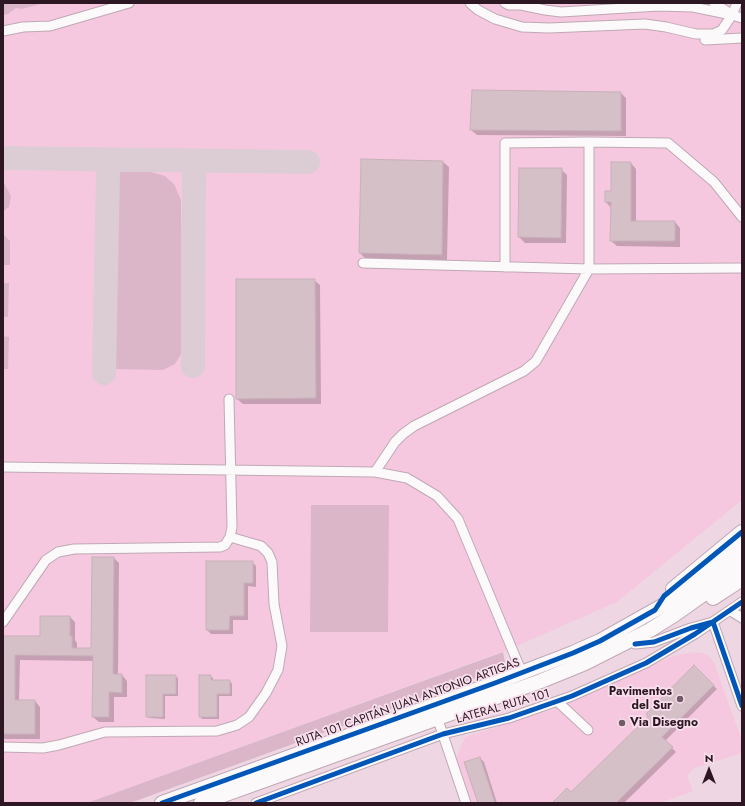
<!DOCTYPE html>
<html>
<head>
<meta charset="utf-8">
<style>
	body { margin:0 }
	#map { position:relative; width:745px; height:806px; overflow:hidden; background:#eed6e2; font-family:Jost,sans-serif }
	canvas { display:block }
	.frame { position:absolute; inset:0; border:4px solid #2c1723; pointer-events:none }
	.north { position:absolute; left:689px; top:750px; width:40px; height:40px; -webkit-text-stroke:3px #f8e0ec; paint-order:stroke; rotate:0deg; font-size:11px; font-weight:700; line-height:16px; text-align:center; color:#2c1723 }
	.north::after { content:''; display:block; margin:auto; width:14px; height:18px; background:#2c1723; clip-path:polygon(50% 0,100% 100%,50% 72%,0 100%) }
</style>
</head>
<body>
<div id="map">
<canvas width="745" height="806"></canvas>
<div class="frame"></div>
<div class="north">N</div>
</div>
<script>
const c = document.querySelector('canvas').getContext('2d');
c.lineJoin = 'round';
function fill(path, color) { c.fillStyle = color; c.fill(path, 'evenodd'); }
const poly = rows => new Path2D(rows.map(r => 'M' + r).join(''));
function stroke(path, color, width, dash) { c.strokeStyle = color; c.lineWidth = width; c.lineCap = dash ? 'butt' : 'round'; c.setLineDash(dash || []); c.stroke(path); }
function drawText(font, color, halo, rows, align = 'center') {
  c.font = font + ' Jost,sans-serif'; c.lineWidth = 3.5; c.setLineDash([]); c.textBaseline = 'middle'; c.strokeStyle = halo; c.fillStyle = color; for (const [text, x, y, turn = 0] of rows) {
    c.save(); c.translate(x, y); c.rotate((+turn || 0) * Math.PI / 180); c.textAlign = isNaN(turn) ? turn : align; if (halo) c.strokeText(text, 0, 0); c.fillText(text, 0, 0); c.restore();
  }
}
const built = poly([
	[3,3,742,3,742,500,617,602,512,648,87,803,3,803],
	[694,652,702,653,709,656,714,662,742,741,742,753,694,768,687,776,693,791,660,803,472,803,456,758,465,737,554,709,646,667,677,655]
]);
const green = poly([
	[3,3,44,3,22,9,16,8,8,14,3,15],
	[116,172,151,172,165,176,174,184,181,200,182,351,180,356,175,364,163,370,113,369],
	[3,181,11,196,9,207,3,211],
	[3,234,10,241,10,265,3,265],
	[3,283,9,283,8,317,3,317],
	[3,336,9,337,8,369,3,369],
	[311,505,389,505,388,632,310,632],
	[503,652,505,662,503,668,130,803,87,803]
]);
const shadow = poly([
	[621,93,626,98,626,136,477,135,471,130],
	[362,160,443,162,449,167,447,260,366,259,360,253],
	[631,163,636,169,636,222,675,222,680,228,680,247,617,246,611,241,611,208,606,202],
	[561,169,567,175,566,243,525,243,519,237],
	[314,280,320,285,321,404,243,404,237,399],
	[114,558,119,563,118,675,122,675,127,681,127,697,114,697,114,722,99,722,93,717,94,661,20,660,19,701,35,701,40,707,40,739,5,739,3,737,3,637,41,637,70,617,75,622,75,640,77,643,77,649,92,649],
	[252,562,256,566,256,587,248,586,248,620,233,620,233,634,211,634,207,630],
	[694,667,717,689,665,741,676,752,624,803,553,803,571,794,650,717],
	[175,676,178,678,178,696,165,696,165,719,149,718,147,716],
	[210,676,213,678,213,681,230,681,232,684,232,696,219,696,219,719,202,719,200,716],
	[480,758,484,762,497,803,479,803]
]);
const taxiway = poly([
	[3,158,308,162],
	[94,159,103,162,107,166,108,170,104,373],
	[182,160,189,162,194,170,193,366]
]);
const building = poly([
	[472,90,621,92,621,131,470,130,472,90],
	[361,159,443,161,442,255,359,253,361,159],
	[611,162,631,162,631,221,675,221,675,241,610,241,611,202,605,202,605,191,611,191,611,162],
	[519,168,562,168,561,238,518,237,519,168],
	[236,279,315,279,316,398,236,399,236,279],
	[92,557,114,557,113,674,122,674,122,693,109,692,109,717,92,717,93,656,15,655,15,700,35,700,35,734,3,734,3,636,40,636,40,616,70,616,70,636,72,636,72,648,91,648,92,557],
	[206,561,253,561,253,583,244,583,244,616,230,616,229,630,206,630,206,561],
	[694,665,714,685,662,737,673,747,616,803,552,803,567,788,571,792,648,717,646,714,694,665],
	[146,675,176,675,176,694,163,694,163,717,146,717,146,675],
	[199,675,211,675,211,680,230,680,230,694,217,694,217,717,199,717,199,675],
	[480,757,495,803,478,803,464,762,480,757]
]);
const minor = poly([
	[470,3,478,10,495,19,522,27,549,28,645,24,666,27,696,34,713,34,722,30,732,15,737,3],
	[505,3,509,5,521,5,545,10,561,12,659,6,693,7,732,15,742,18],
	[714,3,731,14],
	[3,31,23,27,50,26,129,3],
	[705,40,742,38],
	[363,263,589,269,742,268],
	[505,267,505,143,589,142,668,143,714,182,742,217],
	[3,467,375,472,407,478,437,496,458,519,522,673],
	[375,472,395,442,403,434,414,426,524,371,536,361,589,269,589,142],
	[731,611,742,618],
	[3,622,46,560,58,552,74,549,220,547,225,545,230,537,232,527,229,399],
	[635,644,654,642,691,628,713,622,742,706],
	[558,702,588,730],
	[437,717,466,803],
	[3,747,43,748,59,745,105,732,217,731,237,725,249,717,266,693,278,670,282,646,274,604,272,562,268,553,261,546,230,537],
	[256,803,443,734,509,718,572,696,646,663,695,634,742,602]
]);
const highway = poly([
	[673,589,742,532],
	[713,598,742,579],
	[162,803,495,683,573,653,600,641,671,601,723,565,742,548],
	[201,803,541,681,585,663,650,630,674,615,729,576,742,564]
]);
const cycleway = poly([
	[635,644,654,642,691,628,713,622,742,706],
	[162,803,495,683,573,653,600,641,655,610,664,596,742,532],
	[256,803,443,734,509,718,572,696,646,663,695,634,742,602]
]);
const markers = [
	[680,699,4,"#705a66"],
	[622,723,4,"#705a66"]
];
const poiNames = [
	["Pavimentos",672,692],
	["del Sur",672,706],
	["Via Disegno",630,723,"left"]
];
const streetNames = [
	["RUTA 101 CAPITÁN JUAN ANTONIO ARTIGAS",408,703,-20],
	["LATERAL RUTA 101",503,707,-16]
];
fill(built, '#f6c8df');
fill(green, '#dbb6c9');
fill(shadow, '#0003');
stroke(taxiway, '#dccdd5', 24);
fill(building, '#d6c0c8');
stroke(building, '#c8b1b9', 1);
stroke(minor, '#bea9b4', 11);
stroke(highway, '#bea9b4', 16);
stroke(minor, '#fcf9fb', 9);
stroke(highway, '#fcf9fb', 14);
stroke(cycleway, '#0057b8', 5);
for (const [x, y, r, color] of markers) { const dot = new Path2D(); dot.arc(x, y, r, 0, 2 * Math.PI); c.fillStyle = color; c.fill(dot); stroke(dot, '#f8e0ec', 1.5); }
drawText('bold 12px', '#2c1723', '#f8e0ec', poiNames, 'right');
drawText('12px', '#2c1723', '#f8e0ec', streetNames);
</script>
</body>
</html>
